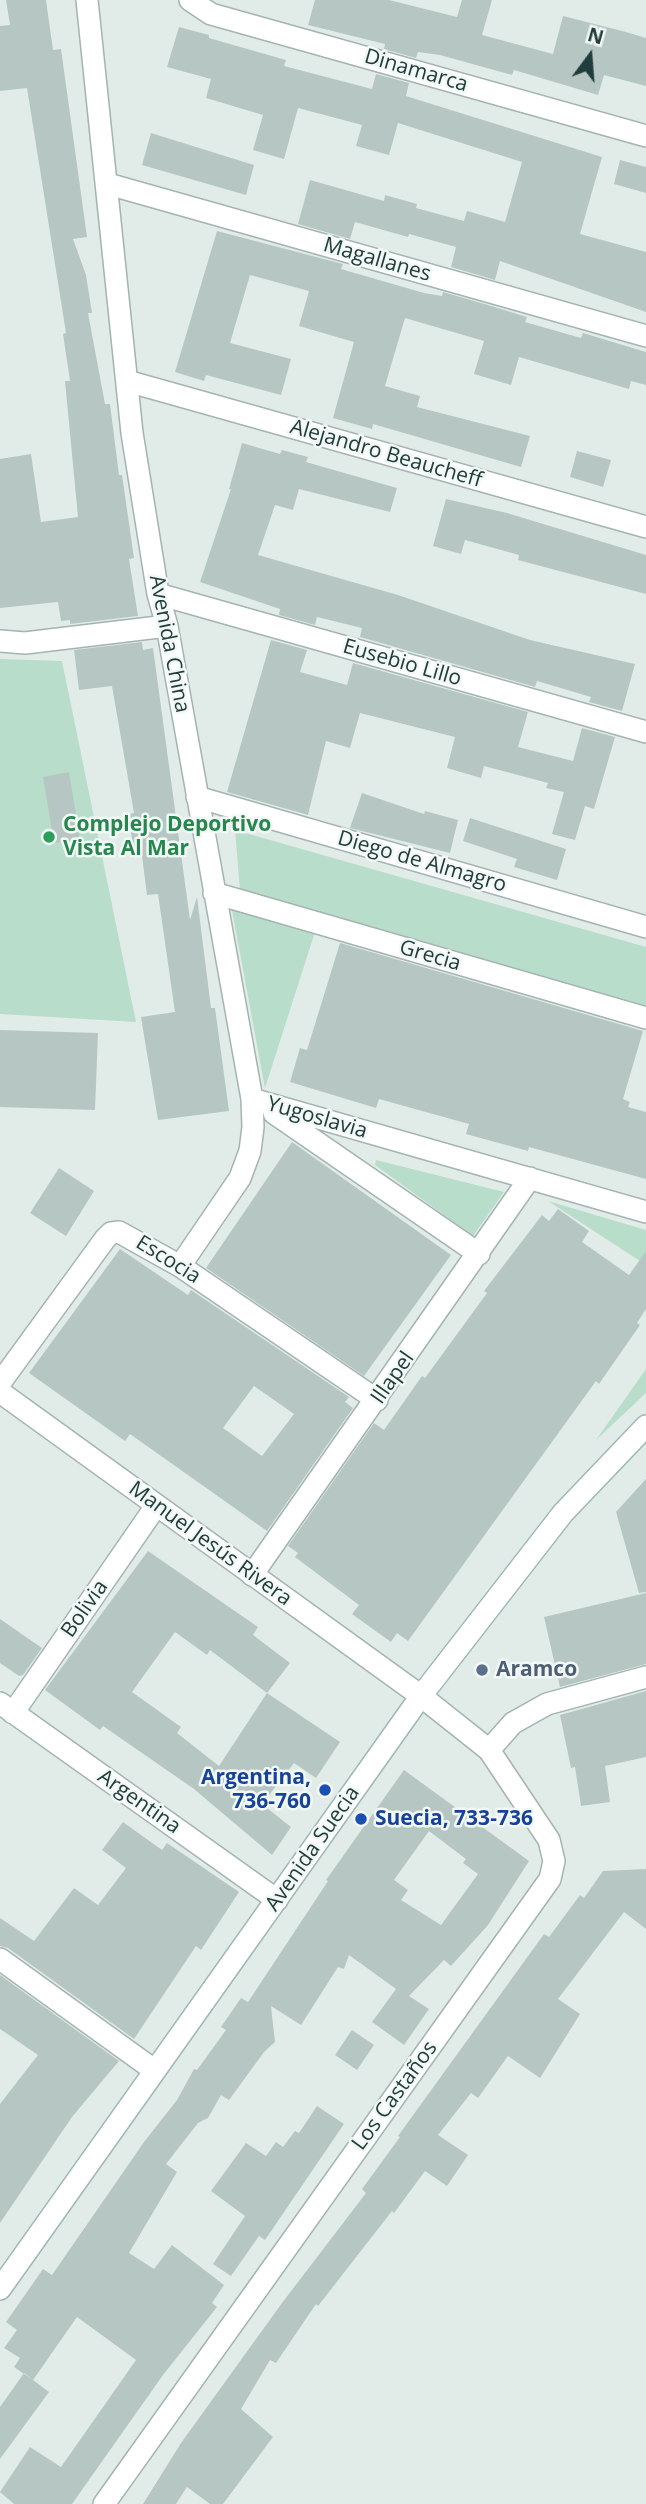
<!DOCTYPE html>
<html>
<head>
<meta charset="utf-8">
<style>
	body { margin:0 }
	#map { position:relative; width:646px; height:2504px; overflow:hidden; background:#e1ece9; font-family:"Open Sans",sans-serif }
	canvas { display:block }
	.north { position:absolute; left:555px; top:21px; width:70px; height:70px; -webkit-text-stroke:5px #f2f8f6; paint-order:stroke; rotate:16deg; font-size:19px; font-weight:700; line-height:28px; text-align:center; color:#213d3b }
	.north::after { content:''; display:block; margin:auto; width:24px; height:32px; background:#213d3b; clip-path:polygon(50% 0,100% 100%,50% 72%,0 100%) }
</style>
</head>
<body>
<div id="map">
<canvas width="646" height="2504"></canvas>
<div class="north">N</div>
</div>
<script>
const c = document.querySelector('canvas').getContext('2d');
c.lineJoin = 'round';
function fill(path, color) { c.fillStyle = color; c.fill(path, 'evenodd'); }
const poly = rows => new Path2D(rows.map(r => 'M' + r).join(''));
function stroke(path, color, width, dash) { c.strokeStyle = color; c.lineWidth = width; c.lineCap = dash ? 'butt' : 'round'; c.setLineDash(dash || []); c.stroke(path); }
function drawText(font, color, halo, rows, align = 'center') {
  c.font = font + ' "Open Sans",sans-serif'; c.lineWidth = 5; c.setLineDash([]); c.textBaseline = 'middle'; c.strokeStyle = halo; c.fillStyle = color; for (const [text, x, y, turn = 0] of rows) {
    c.save(); c.translate(x, y); c.rotate((+turn || 0) * Math.PI / 180); c.textAlign = isNaN(turn) ? turn : align; if (halo) c.strokeText(text, 0, 0); c.fillText(text, 0, 0); c.restore();
  }
}
const green = poly([
	[0,659,62,661,136,1022,0,1014],
	[235,830,646,947,646,1006,240,891],
	[231,905,315,932,265,1088],
	[376,1160,504,1192,473,1236,375,1165],
	[548,1201,646,1230,646,1265],
	[646,1368,646,1393,596,1440,646,1369]
]);
const building = poly([
	[6,0,46,0,53,50,61,49,87,237,73,239,86,275,92,313,88,313,105,404,110,404,119,475,122,475,134,558,129,559,138,616,70,624,70,620,61,621,58,602,0,608,0,459,31,454,41,522,78,517,65,381,70,381,63,334,66,333,27,88,0,91,0,26,10,25],
	[315,0,389,0,457,17,462,0,492,0,482,35,553,54,563,16,626,32,646,38,646,86,604,75,598,95,514,70,512,75,440,55,418,52,416,58,384,49,385,44,308,25],
	[179,27,209,35,209,38,286,60,284,66,372,89,376,74,409,83,406,96,602,157,580,234,646,252,646,312,500,261,495,280,451,267,456,247,409,234,408,237,355,222,350,239,298,224,310,180,384,201,385,195,417,204,416,208,464,221,467,211,505,222,522,162,398,123,389,155,356,146,362,125,298,108,284,159,253,150,263,115,206,98,211,79,167,67],
	[151,133,254,165,246,195,142,165],
	[620,160,646,167,646,193,614,184],
	[217,231,343,264,341,269,424,293,442,296,443,292,488,305,527,317,525,322,581,338,583,333,646,352,646,385,631,381,629,389,519,357,511,385,474,374,484,341,405,318,385,386,420,396,417,407,530,436,521,467,373,424,372,429,333,418,354,342,299,326,309,291,250,275,230,343,291,359,281,395,206,375,204,381,175,372],
	[242,443,280,454,282,450,308,457,306,462,397,488,390,512,299,489,293,510,275,505,258,555,398,595,530,640,635,664,622,711,589,702,591,697,537,681,535,687,360,637,362,628,317,617,315,625,279,615,280,609,200,582,231,489,229,489],
	[577,451,611,460,603,487,570,477],
	[446,499,507,513,646,555,646,594,518,560,519,555,465,540,461,554,433,546],
	[271,640,307,650,300,672,347,685,353,663,528,712,518,747,573,761,582,728,615,737,594,809,585,806,575,840,552,834,564,792,546,788,548,783,484,766,481,778,447,768,455,737,360,713,350,748,326,741,308,815,227,792],
	[142,642,143,650,153,648,190,920,197,897,211,1008,215,1008,229,1111,158,1120,141,1017,175,1012,158,894,147,895,141,848,133,849,129,814,134,813,112,686,79,690,74,650],
	[69,772,80,839,54,843,43,777],
	[362,793,424,814,425,811,458,820,450,853,350,828],
	[470,818,566,849,557,880,514,867,517,859,463,841],
	[340,943,643,1031,623,1099,630,1102,628,1107,646,1112,646,1179,529,1147,528,1151,466,1134,469,1124,379,1099,376,1108,290,1082,300,1048,307,1050],
	[0,1030,98,1033,95,1110,0,1107],
	[292,1142,451,1255,364,1376,206,1268],
	[59,1168,94,1191,66,1236,30,1213],
	[558,1209,589,1231,582,1242,629,1275,646,1251,646,1309,637,1323,640,1325,599,1384,596,1381,408,1641,397,1633,391,1642,352,1614,359,1605,295,1557,298,1553,288,1546,374,1423,384,1430,422,1376,425,1378,487,1293,484,1291,542,1215,549,1221],
	[120,1249,188,1295,191,1290,349,1397,345,1402,353,1408,267,1531,130,1434,125,1441,29,1373],
	[254,1386,294,1414,262,1456,223,1428],
	[646,1479,646,1592,639,1593,616,1512],
	[148,1551,258,1627,253,1635,290,1663,267,1693,210,1650,207,1655,175,1632,132,1692,181,1727,177,1733,219,1766,267,1693,340,1742,316,1778,294,1763,262,1804,291,1827,272,1855,194,1789,103,1726,100,1730,45,1690],
	[646,1593,646,1664,560,1687,544,1617],
	[0,1619,42,1648,23,1675,19,1676,0,1663],
	[646,1691,646,1757,605,1766,610,1802,581,1806,575,1767,571,1768,560,1715],
	[404,1770,529,1861,488,1925,451,1966,444,1960,409,1996,429,2009,404,2045,372,2022,396,1989,349,1955,344,1969,338,1967,301,2025,271,2006,275,2042,264,2052,229,2100,221,2095,208,2118,198,2123,166,2164,177,2172,129,2253,154,2269,172,2245,224,2285,212,2303,217,2307,163,2375,72,2504,14,2504,0,2492,30,2447,61,2467,136,2360,77,2317,33,2380,14,2367,20,2358,4,2348,17,2330,6,2322,43,2269,52,2275,144,2142,177,2100,194,2069,197,2070,226,2030,221,2027,241,1998,248,2002,328,1881,326,1880],
	[429,1831,466,1859,463,1863,478,1874,441,1925,401,1900,408,1890,394,1880],
	[123,1822,162,1850,167,1843,239,1892,201,1950,196,1946,134,2039,8,1948,0,1946,0,1918,34,1941,74,1888,98,1905,126,1868,102,1850],
	[646,1869,646,1929,624,1912,558,1999,580,2014,540,2078,508,2056,478,2098,471,2093,438,2135,468,2155,447,2186,425,2171,394,2213,392,2211,318,2306,316,2304,276,2363,270,2360,241,2409,273,2437,223,2504,210,2504,187,2487,176,2504,143,2504,181,2443,282,2303,366,2193,362,2189,400,2137,398,2136,544,1934,549,1937,580,1895,584,1898,603,1871],
	[0,1975,119,2061,72,2117,0,2223,0,2104,38,2055,0,2029],
	[352,2030,374,2045,357,2070,335,2055],
	[317,2106,344,2124,265,2240,259,2236,231,2276,213,2264,245,2216,211,2191,246,2143,266,2156,276,2142,283,2147,295,2131,299,2133],
	[24,2373,49,2392,0,2459,0,2407]
]);
const minor = poly([
	[87,0,132,433,158,594,167,626,252,1099,253,1127,250,1151,240,1178,180,1266],
	[190,0,211,14,646,136],
	[108,184,646,336],
	[127,381,646,527],
	[158,594,646,732],
	[0,641,25,643,167,626],
	[197,797,646,927],
	[214,893,646,1018],
	[252,1099,646,1212],
	[274,1113,479,1254],
	[0,1383,105,1239,111,1233,119,1232,180,1266,377,1400],
	[252,1575,530,1178],
	[0,1703,277,1900],
	[13,1713,156,1506],
	[489,1750,513,1723,547,1704,646,1677],
	[0,1959,154,2070],
	[104,2504,550,1879,554,1861,549,1840,489,1750,421,1696]
]);
const tertiary = poly([
	[0,1392,421,1696]
]);
const secondary = poly([
	[0,2289,421,1696,563,1513,646,1426]
]);
const markers = [
	[49,837,7,"#2e9e5b"],
	[482,1670,7,"#5c6f8a"],
	[325,1790,7,"#1a4fb4"],
	[361,1819,7,"#1a4fb4"]
];
const streetNames = [
	["Dinamarca",416,71,16],
	["Magallanes",377,260,16],
	["Alejandro Beaucheff",386,454,16],
	["Avenida China",169,644,79],
	["Eusebio Lillo",402,663,16],
	["Diego de Almagro",422,862,16],
	["Grecia",430,956,16],
	["Yugoslavia",317,1118,16],
	["Escocia",168,1260,32],
	["Illapel",393,1378,-55],
	["Manuel Jesús Rivera",210,1544,36],
	["Bolivia",85,1609,-55],
	["Argentina",139,1802,35],
	["Avenida Suecia",313,1849,-55],
	["Los Castaños",395,2096,-54]
];
const leisureNames = [
	["Complejo Deportivo",63,825],
	["Vista Al Mar",63,849]
];
const serviceNames = [
	["Aramco",496,1670]
];
const transitNames = [
	["Argentina,",311,1778],
	["736-760",311,1802],
	["Suecia, 733-736",375,1819,"left"]
];
fill(green, '#b9ddcb');
fill(building, '#b6c7c3');
stroke(minor, '#a4b4b1', 24);
stroke(tertiary, '#a4b4b1', 24);
stroke(secondary, '#9fb8b4', 24);
stroke(minor, '#fff', 21);
stroke(tertiary, '#fff', 21);
stroke(secondary, '#fff', 21);
for (const [x, y, r, color] of markers) { const dot = new Path2D(); dot.arc(x, y, r, 0, 2 * Math.PI); c.fillStyle = color; c.fill(dot); stroke(dot, '#f2f8f6', 2.5); }
drawText('21px', '#213d3b', '#f2f8f6', streetNames);
drawText('bold 21px', '#27864d', '#f2f8f6', leisureNames, 'left');
drawText('bold 21px', '#4e5e75', '#f2f8f6', serviceNames, 'left');
drawText('bold 21px', '#164399', '#f2f8f6', transitNames, 'right');
</script>
</body>
</html>
